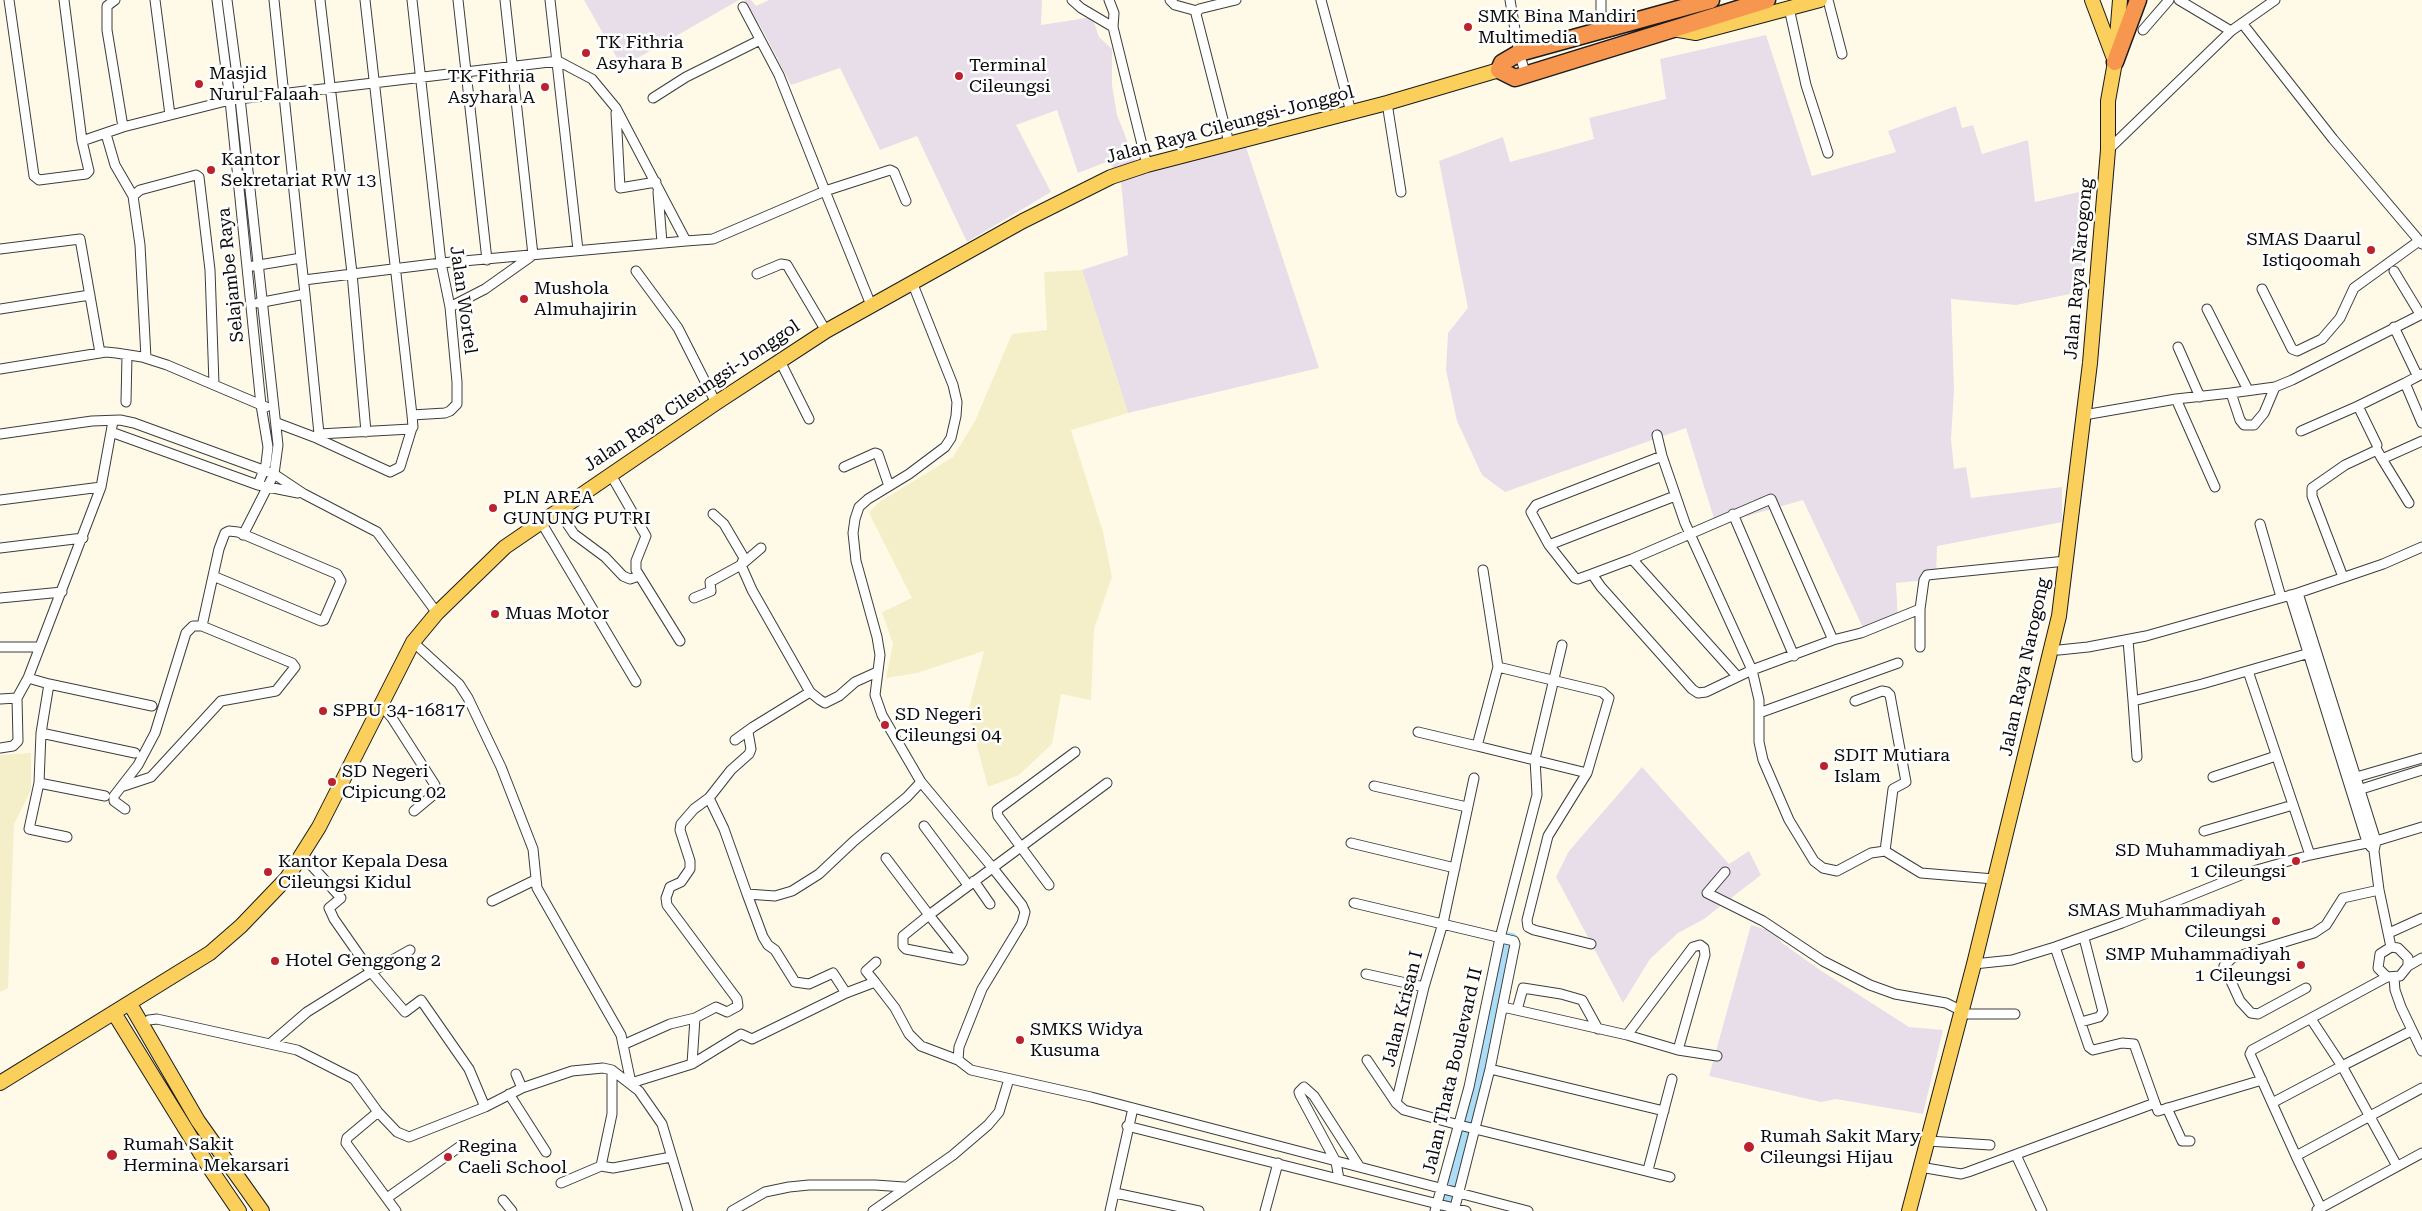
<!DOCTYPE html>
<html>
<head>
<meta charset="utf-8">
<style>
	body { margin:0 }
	canvas { display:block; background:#fffae8 }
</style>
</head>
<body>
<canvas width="2422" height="1211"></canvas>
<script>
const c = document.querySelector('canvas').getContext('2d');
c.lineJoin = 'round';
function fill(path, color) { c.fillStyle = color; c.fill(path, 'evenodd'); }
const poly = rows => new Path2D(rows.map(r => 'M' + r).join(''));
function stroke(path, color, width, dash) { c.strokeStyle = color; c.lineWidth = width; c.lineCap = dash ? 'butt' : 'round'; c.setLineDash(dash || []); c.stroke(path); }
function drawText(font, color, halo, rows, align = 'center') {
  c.font = font + ' "Roboto Serif",serif'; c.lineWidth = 5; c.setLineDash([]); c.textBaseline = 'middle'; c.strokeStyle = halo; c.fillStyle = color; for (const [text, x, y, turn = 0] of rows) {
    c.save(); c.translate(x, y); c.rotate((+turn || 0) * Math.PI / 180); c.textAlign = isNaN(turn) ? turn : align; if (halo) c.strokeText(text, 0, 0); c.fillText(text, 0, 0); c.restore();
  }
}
const industrial = poly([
	[584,0,739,0,622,67],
	[744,0,751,0,756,6,769,0,1042,0,1041,25,1092,17,1099,37,1112,49,1112,85,1117,115,1140,173,1245,144,1319,368,1128,413,1082,270,1128,255,1121,182,1109,161,1078,173,1057,110,1016,125,1051,192,967,242,917,136,880,150,840,68,791,85,762,29],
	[1766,35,1812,176,1896,152,1888,131,1956,106,1962,128,1973,125,1982,154,2028,140,2035,202,2088,190,2080,292,2016,305,1951,299,1954,391,1951,439,1954,469,1966,467,1971,498,2062,487,2062,522,1937,546,1936,579,1896,583,1898,622,1865,632,1803,500,1716,525,1686,428,1505,492,1482,475,1457,421,1446,370,1448,333,1468,308,1439,161,1503,137,1510,162,1594,139,1589,118,1666,99,1660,59],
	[1642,767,1729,864,1749,851,1761,875,1704,919,1678,933,1650,959,1623,1003,1556,877,1569,851],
	[1751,925,1774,932,1782,943,1820,970,1909,1027,1943,1030,1923,1114,1836,1099,1821,1102,1709,1076]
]);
const farmland = poly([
	[1082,270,1128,413,1071,430,1103,532,1112,577,1094,629,1091,700,1061,694,1052,744,1019,775,988,787,968,712,984,651,917,673,886,678,893,644,882,612,912,598,869,513,878,503,953,457,975,421,1012,334,1047,330,1044,272],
	[31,753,31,790,14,824,8,988,0,992,0,755]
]);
const river = poly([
	[1444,1211,1510,942]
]);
const street = poly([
	[9,0,34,176,39,180,86,174,89,171,82,141,64,0],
	[115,0,107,6,107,30,123,127],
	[155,0,170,115],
	[217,0,230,100,261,405,268,447,266,464,258,485],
	[227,0,240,98,278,445,274,474,243,535],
	[274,0,301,258],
	[320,0,352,273,366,432],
	[365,0,412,415],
	[458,0,487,260],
	[550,0,578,250],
	[1072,0,1081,8,1113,27],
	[1109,0,1114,13,1113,27,1147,165],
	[1170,0,1175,5,1197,11],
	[1321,0,1351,112],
	[1510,0,1519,53,1526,75],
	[1828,0,1842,54],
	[2179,0,2231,31],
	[743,7,779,75,825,191,890,170,894,172,906,201],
	[1789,8,1806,85,1828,153],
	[2242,23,2333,139,2422,244],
	[2143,30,2169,0],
	[1601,32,1601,0],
	[653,98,686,77,760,40],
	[1387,103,1401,192],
	[616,113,620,188,656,182],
	[106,134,115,165,133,196],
	[82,141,123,127,230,100,558,61,592,79,616,108,686,241,713,239,825,191,871,305],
	[1229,143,1196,14,1199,9,1236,0],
	[2108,150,2231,31,2275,0],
	[658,192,662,243],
	[0,249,80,239,100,353],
	[253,266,301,258,305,294,258,303],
	[636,271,678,328,716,403],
	[2394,271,2420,314],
	[757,274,781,264,787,265,826,331],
	[304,280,441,263,686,241],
	[912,282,953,385,957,402,956,416,951,438,945,447,909,474,868,499,859,507,855,519,853,533,856,561,877,637,880,655,875,695,882,715,921,782,992,867,1022,905,1025,912,1022,923,982,989,959,1047,958,1060,971,1070,1091,1097,1528,1211],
	[2262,289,2292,349,2297,351,2322,339,2340,318,2354,288,2419,241],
	[305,294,319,434],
	[450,307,485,289,533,255,505,0],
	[0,309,90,295],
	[2207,309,2248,390],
	[2394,327,2417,375],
	[2178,347,2200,397],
	[146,358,140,245,133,196,140,190,196,175,199,177,210,270,214,384],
	[780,361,809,419],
	[0,369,106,352,116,353,142,357,167,365,266,407],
	[2422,374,2405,383,2422,423],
	[2231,393,2275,387,2292,380,2422,314],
	[2176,399,2215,487],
	[126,402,127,355],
	[2358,406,2405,383],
	[2084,415,2176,399,2231,393,2240,420,2244,425,2254,425,2264,413,2275,387],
	[277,423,314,437,319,434,411,429,413,427,412,415,445,413,450,411,457,404,457,382,450,307,441,263,412,0],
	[2301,431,2358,406,2377,445],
	[111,432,258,485,298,493],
	[0,434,92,421,120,420,134,423,274,474,304,494,377,532,437,613],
	[1657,435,1662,456,1685,523,1752,670,1759,700,1759,742,1763,760,1789,820,1814,861,1823,868,1837,871,1871,853,1885,851,1921,873,1994,879],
	[314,437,390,472,400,467,412,428],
	[1662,456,1536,505,1531,512,1549,545,1575,578,1578,579,1592,574,1601,587,1692,689,1698,693,1706,692,1752,670,1833,640,1861,633,1920,609],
	[2382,459,2409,503],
	[844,467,875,453,878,454,889,486],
	[611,475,646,536,636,561,636,570,680,641],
	[0,500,101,487],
	[558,510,574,534,605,557,623,576,630,579,639,576],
	[1733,514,1794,656],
	[541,522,636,682],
	[2260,524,2281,597],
	[1549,545,1675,496],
	[0,548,83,538],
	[761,548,741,565,752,590,810,692,820,700,825,703,839,696,855,682,877,672],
	[1632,559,1737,676],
	[1483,570,1498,667,1602,692,1609,698,1587,773,1548,836,1527,920,1528,927,1534,930,1591,944],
	[1592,574,1632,559,1771,499,1833,640],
	[2343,577,2312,496,2312,488,2345,465,2377,450,2382,459,2422,441],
	[2298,593,2376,841,2374,851,2379,890,2391,947],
	[2290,595,2367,842,2371,847],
	[0,598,62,592],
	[694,598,711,591,710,582,741,565,744,558,724,524,713,514],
	[2128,640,2133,701],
	[413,642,459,684,468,698,501,767,533,849,537,888,621,1035,631,1083],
	[0,647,39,647],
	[1920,647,1920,609,1924,580,1927,575,2066,561],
	[2050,649,2059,650,2088,647,2146,636,2298,593,2383,564,2422,547],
	[1498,667,1477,746,1587,773],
	[2248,671,2310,855],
	[28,678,49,684,41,733,39,783,29,829,67,837],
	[49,684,152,706],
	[0,699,17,698,28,678,101,487,113,421],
	[1855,701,1882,691,1887,692,1890,695,1906,782,1893,789,1885,851],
	[381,705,392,718,435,785,436,789,432,796,414,811],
	[1759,713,1898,663],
	[1418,732,1477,746],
	[41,733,135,753],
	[735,740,753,727,810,692],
	[0,748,13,746,18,741,17,698],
	[2137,757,2133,701,2202,684,2313,652],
	[2213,777,2276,756],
	[2353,778,2422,758],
	[39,783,105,796],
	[124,786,151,777,221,701,276,691,295,667,292,663,202,626],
	[1374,786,1467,807],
	[2355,791,2422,770],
	[709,798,724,829,747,894,775,896,792,891,819,874,854,841,907,797,921,782],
	[125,809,114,801,114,796,138,765,155,733,186,633,193,626,202,626,213,576,219,549,225,533,229,531,238,532,337,574,341,581,324,620,321,621,213,576],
	[924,826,968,885],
	[2204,831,2293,805],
	[1351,843,1455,868],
	[302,855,341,898,329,908,334,919,371,972,405,1012,421,1000,469,1069,485,1107],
	[886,858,929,915,903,936,903,946,906,949,962,960],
	[1725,872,1707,893,1763,921,1823,961,1870,985,1895,994,1946,1003,1968,1014,2015,1014],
	[974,881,990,904],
	[1049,885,998,816,997,810,1075,752],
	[747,894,763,937,768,945,775,950,795,982,809,984,833,973,846,993],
	[492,901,535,880],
	[1354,903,1514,941,1515,944,1490,1069,1454,1211],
	[2389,933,2422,918],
	[2055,947,2089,1047,2093,1050,2122,1043,2134,1044,2155,1103],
	[962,960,963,958,929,915,1107,783],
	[1974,964,2012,960,2055,947,2122,923,2246,873,2310,855,2376,841,2422,827],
	[2408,966,2422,958],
	[1366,974,1424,987],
	[2394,978,2395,990,2401,1007,2422,1051],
	[875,982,866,971,876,962],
	[2306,988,2258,1014,2251,1013,2240,1001,2224,966,2232,958,2314,933,2326,925,2343,898,2379,890],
	[1503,1007,1627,1035,1678,1050,1717,1056],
	[1517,1010,1523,988,1561,994,1582,1000,1598,1029],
	[2311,1019,2342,1066,2272,1103,2250,1054,2252,1050,2387,977,2400,976,2408,966,2408,958,2398,948,2391,947,2380,954,2378,968,2387,977],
	[2081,1022,2099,1017,2103,1012,2084,938],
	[141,1025,149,1020,157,1019,297,1050,354,1079,378,1112,397,1132,409,1137,485,1107,522,1088,572,1071,603,1068,612,1070,639,1091,662,1124,688,1211],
	[1627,1035,1693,947,1700,945,1704,948,1705,955,1678,1050],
	[271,1043,307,1012,371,972,410,950],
	[625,1044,670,1024,695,1018,716,1007,727,1012,738,1006,737,999,667,905,666,898,670,887,681,882,690,869,690,861,680,830,681,824,694,809,709,798,731,770,749,754,751,749,748,732],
	[1367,1060,1396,1103,1404,1110,1459,1125,1670,1177],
	[692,1064,695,1018],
	[1490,1069,1664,1111],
	[516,1074,522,1088],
	[631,1083,692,1064,741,1034,752,1039,846,993,875,982,895,1008,909,1034,921,1046,958,1060],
	[509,1094,546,1152],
	[1396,1103,1424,987,1443,923,1474,778],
	[2272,1103,2296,1156],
	[2167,1108,2182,1141,2190,1141],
	[378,1112,347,1138,346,1143,396,1211],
	[1127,1126,1466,1211],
	[1928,1141,1990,1145],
	[2016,1155,2042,1211],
	[601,1166,612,1114,612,1070],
	[2397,1166,2342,1066,2411,1031],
	[1920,1167,1961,1174,1968,1172,2155,1103,2158,1111,2262,1080],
	[1648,1170,1672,1079],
	[1339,1179,1336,1162,1300,1095,1299,1092,1304,1087,1314,1096,1359,1166],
	[561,1183,601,1166,613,1168,671,1157],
	[1115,1193,1199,1211],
	[387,1198,462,1145],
	[503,1200,512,1211],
	[2321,1208,2296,1156,2422,1088],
	[2317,1210,2422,1153],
	[732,1211,765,1192,789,1187,809,1185,875,1185,904,1187],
	[873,1211,953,1155,988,1125,999,1112,1009,1079],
	[1110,1211,1133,1108],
	[1265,1211,1278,1163],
	[1435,1211,1469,1087,1500,938,1537,795,1535,759,1562,645]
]);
const primary = poly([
	[2092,0,2113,56],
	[1673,29,1696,33,1820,0],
	[130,1004,198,1121,262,1211],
	[114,1013,209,1167,239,1211],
	[0,1083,210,953,241,926,287,878,319,827,413,642,437,613,505,547,716,403,826,331,1023,221,1111,177,1147,165,1387,103,1499,70],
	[1909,1211,1974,964,2059,616,2090,363,2108,150,2108,101,2115,62,2120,0]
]);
const highway = poly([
	[1711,0,1519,53,1502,63,1499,70,1515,78,1767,0],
	[2115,62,2138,0]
]);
const markers = [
	[1468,27,5,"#bb222e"],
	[586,53,5,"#bb222e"],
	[959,76,5,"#bb222e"],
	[199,84,5,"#bb222e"],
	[545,87,5,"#bb222e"],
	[211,170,5,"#bb222e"],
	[2371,250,5,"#bb222e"],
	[524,299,5,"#bb222e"],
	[493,508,5,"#bb222e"],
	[495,614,5,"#bb222e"],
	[323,711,5,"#bb222e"],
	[885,725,5,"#bb222e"],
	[1824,766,5,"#bb222e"],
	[332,782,5,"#bb222e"],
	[2296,861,5,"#bb222e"],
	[268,872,5,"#bb222e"],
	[2276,921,5,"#bb222e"],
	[275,961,5,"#bb222e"],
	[2301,965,5,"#bb222e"],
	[1020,1040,5,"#bb222e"],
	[1749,1147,6,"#bb222e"],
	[112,1155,6,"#bb222e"],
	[448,1157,5,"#bb222e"]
];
const poiNames = [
	["SMK Bina Mandiri",1478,17],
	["Multimedia",1478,38],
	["TK Fithria",596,43],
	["Asyhara B",596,64],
	["Terminal",969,66],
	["Cileungsi",969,87],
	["Masjid",209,74],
	["Nurul Falaah",209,95],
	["TK Fithria",535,77,"right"],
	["Asyhara A",535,98,"right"],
	["Kantor",221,160],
	["Sekretariat RW 13",221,181],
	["SMAS Daarul",2361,240,"right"],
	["Istiqoomah",2361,261,"right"],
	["Mushola",534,289],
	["Almuhajirin",534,310],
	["PLN AREA",503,498],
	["GUNUNG PUTRI",503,519],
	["Muas Motor",505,614],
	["SPBU 34-16817",333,711],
	["SD Negeri",895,715],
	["Cileungsi 04",895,736],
	["SDIT Mutiara",1834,756],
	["Islam",1834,777],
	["SD Negeri",342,772],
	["Cipicung 02",342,793],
	["SD Muhammadiyah",2286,851,"right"],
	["1 Cileungsi",2286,872,"right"],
	["Kantor Kepala Desa",278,862],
	["Cileungsi Kidul",278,883],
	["SMAS Muhammadiyah",2266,911,"right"],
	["Cileungsi",2266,932,"right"],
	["SMP Muhammadiyah",2291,955,"right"],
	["1 Cileungsi",2291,976,"right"],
	["Hotel Genggong 2",285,961],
	["SMKS Widya",1030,1030],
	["Kusuma",1030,1051],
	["Rumah Sakit Mary",1760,1137],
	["Cileungsi Hijau",1760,1158],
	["Rumah Sakit",123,1145],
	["Hermina Mekarsari",123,1166],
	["Regina",458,1147],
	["Caeli School",458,1168]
];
const streetNames = [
	["Jalan Raya Cileungsi-Jonggol",1230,125,-15],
	["Jalan Raya Narogong",2079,269,-85],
	["Selajambe Raya",231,275,-96],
	["Jalan Wortel",463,300,82],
	["Jalan Raya Cileungsi-Jonggol",692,396,-34],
	["Jalan Raya Narogong",2025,667,-78],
	["Jalan Krisan I",1403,1009,-76],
	["Jalan Thata Boulevard II",1453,1071,-77]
];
fill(industrial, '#e8deea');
fill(farmland, '#f4efc8');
stroke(river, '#acddf7', 19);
stroke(street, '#3d3d3d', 11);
stroke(primary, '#1b1b1b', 16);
stroke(highway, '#1b1b1b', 19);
stroke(street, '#fff', 9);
stroke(primary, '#fbcf5c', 14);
stroke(highway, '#f7964e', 16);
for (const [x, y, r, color] of markers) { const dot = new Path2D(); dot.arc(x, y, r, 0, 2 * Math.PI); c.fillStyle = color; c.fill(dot); stroke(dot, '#fff', 2); }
drawText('18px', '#0a0a0a', '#fff', poiNames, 'left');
drawText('18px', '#0a0a0a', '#fff', streetNames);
</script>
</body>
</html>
